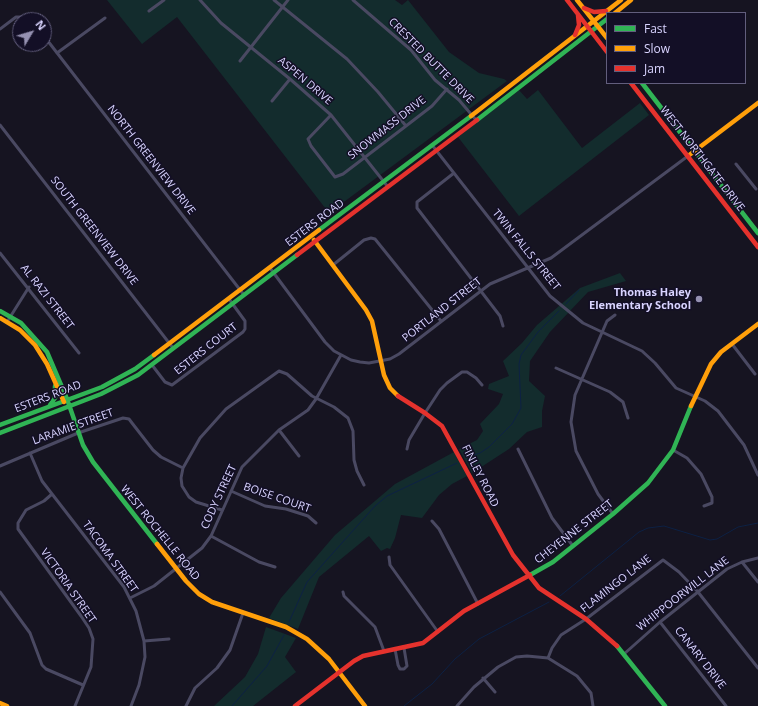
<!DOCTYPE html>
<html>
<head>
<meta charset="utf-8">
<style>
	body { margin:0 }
	#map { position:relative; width:758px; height:706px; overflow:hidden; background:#161421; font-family:"Open Sans",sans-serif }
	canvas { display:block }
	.legend { position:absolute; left:606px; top:12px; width:140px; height:72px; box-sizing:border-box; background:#130f26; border:1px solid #625e7d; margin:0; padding:5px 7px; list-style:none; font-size:12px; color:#d9d4ff }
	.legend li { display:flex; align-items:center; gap:8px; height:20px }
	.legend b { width:20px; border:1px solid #625e7d }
	.north { position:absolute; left:12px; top:12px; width:40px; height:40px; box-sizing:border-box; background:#130f26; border:1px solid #625e7d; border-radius:50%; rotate:52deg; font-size:11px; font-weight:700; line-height:16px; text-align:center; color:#d9d4ff }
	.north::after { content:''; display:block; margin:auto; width:14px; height:18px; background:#9591b1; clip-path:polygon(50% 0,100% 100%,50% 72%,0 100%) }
</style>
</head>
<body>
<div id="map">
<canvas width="758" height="706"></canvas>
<ul class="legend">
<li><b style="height:5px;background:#30b455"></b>Fast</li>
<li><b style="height:5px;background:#ff9f0a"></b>Slow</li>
<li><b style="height:5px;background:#e5322d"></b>Jam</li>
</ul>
<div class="north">N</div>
</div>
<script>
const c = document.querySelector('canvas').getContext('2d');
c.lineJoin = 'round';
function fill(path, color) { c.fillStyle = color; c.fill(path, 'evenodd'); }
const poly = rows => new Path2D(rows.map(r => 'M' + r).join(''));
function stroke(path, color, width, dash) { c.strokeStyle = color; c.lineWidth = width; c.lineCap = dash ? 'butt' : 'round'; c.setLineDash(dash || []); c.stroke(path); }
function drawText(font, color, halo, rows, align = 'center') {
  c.font = font + ' "Open Sans",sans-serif'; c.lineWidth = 3; c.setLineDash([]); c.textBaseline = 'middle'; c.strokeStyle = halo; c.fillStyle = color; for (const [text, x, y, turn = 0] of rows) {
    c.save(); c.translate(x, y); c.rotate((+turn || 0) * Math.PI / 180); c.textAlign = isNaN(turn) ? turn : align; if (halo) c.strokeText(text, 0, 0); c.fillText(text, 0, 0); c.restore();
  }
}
const green = poly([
	[107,0,395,0,402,5,408,0,449,52,479,73,504,79,507,81,329,213,177,17,142,44],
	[519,90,527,99,538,90,582,148,640,103,649,115,519,216,458,137],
	[620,273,626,281,588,292,550,332,530,361,529,381,545,396,542,411,542,427,527,432,509,449,472,473,459,449,477,440,483,431,480,424,499,404,503,394,488,389,489,384,509,376,503,361,522,343,537,325,580,288],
	[454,452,467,476,452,484,439,495,422,518,401,515,395,538,390,549,387,548,381,551,369,536,319,577,298,629,269,618,281,598,335,535,395,484],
	[266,627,296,638,285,657,296,672,253,706,214,706,245,677,258,654]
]);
const stream = poly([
	[566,304,579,290],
	[468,457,480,453,489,447,512,424,521,408,519,364,521,355,538,332,559,311],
	[560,596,639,532,648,528,664,526,710,540,717,539,738,527,758,523],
	[289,622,307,582,375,506,387,496,457,463],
	[232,706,267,666,284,635],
	[404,706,432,684,455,659,479,639,549,602]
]);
const street = poly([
	[200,0,221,23,290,79,331,115,388,187],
	[274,0,347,59,378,92,406,126],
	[353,0,411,50,435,80,459,100,476,120],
	[149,11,164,0],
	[0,29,16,17,28,17,31,20],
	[44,36,244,295],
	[57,53,105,18],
	[240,61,288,0],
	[272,101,290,79],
	[331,115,308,139,311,146,335,177,343,174,406,126,432,106,447,89],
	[0,125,173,348],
	[432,145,550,296,583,323,642,351,655,363,676,388,705,401,718,411,744,445,758,475],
	[736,164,756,189],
	[454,173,417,202,417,208,500,316,503,326],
	[0,253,79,353],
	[333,265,364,240,371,238,375,239,441,321],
	[270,268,325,342,334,351,351,360,360,362,369,363,390,359,399,354,490,284,551,258,688,156],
	[7,322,29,287],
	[732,344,755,374],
	[152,365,165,382,172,385,243,332,245,329,245,321,229,299],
	[556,368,610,392,623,402,628,418],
	[279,430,299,456],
	[407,449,409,440,425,413,440,390,447,383,462,372,467,372,476,378,482,385],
	[518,449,552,518,573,546],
	[673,450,687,458,701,474,712,497,712,503,704,506],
	[30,453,42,481,124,587,136,611,144,641,145,657,139,685,131,706],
	[0,466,78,433,123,418,129,419,132,423,153,450,161,457,183,468],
	[231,491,265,506,286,509,308,516,316,523],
	[52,494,44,501,26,510,18,523,18,529,81,616,89,628,93,639,91,667,75,706],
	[222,510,196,502,189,497,182,486,181,478,183,468,200,438,226,409,279,371,287,374,312,396,334,407,348,418,353,431,354,460,357,471,364,485],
	[613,514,598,494,576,451,571,422,575,395,607,321,615,315],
	[432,521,439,529,478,604],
	[211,536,259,562,275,567],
	[389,557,390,565,438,632],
	[742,562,758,582],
	[0,592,30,633,42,665,46,669,83,685],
	[343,592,344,596,375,627,384,651],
	[130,598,154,586,202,548,211,536,242,467,279,430,308,410,316,399,341,355],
	[660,622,726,706],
	[144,641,169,639],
	[395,649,398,665,400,669,404,669,407,666,404,648],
	[624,654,660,622,727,569,742,562,758,558],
	[548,658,552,648,561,635,586,619,663,560,679,572,698,592,758,668],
	[483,678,495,692],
	[186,706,195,688,217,668,230,650,243,613],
	[457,706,474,687,498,667,516,657,527,656,548,658,577,676,591,693,593,706]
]);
const fast = poly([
	[642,83,758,233],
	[477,120,607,19],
	[319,230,471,116],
	[0,311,21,323,47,352,67,399,83,445,93,462,157,544],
	[50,405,55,398,55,386],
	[0,425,102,387,135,369,154,355],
	[0,433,101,394,138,375,297,255],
	[530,575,553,562,613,514,648,483,673,450,691,406],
	[617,646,665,706]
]);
const slow = poly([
	[577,0,607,38],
	[615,13,631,0],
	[471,116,621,0],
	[688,156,758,103],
	[314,240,366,310,372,321,384,375,390,388,398,396],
	[0,318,20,330,35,345,47,364,64,402],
	[154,355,319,230],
	[691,406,711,364,721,352,758,324],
	[157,544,186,581,199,594,212,602,286,627,307,639,329,659,365,706],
	[0,703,7,706]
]);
const jam = poly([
	[567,0,607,52],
	[584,8,594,12,606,11],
	[575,35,579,25,578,15],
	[631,83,758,247],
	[297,255,477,120],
	[398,396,425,413,442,426,513,555,539,588,586,619,617,646],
	[295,706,354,661,363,656,423,643,464,611,530,575]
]);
const markers = [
	[699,299,4,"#9591b1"]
];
const streetNames = [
	["CRESTED BUTTE DRIVE",431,61,45],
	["ASPEN DRIVE",305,81,40],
	["SNOWMASS DRIVE",387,128,-38],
	["WEST NORTHGATE DRIVE",702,159,52],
	["NORTH GREENVIEW DRIVE",151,160,52],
	["ESTERS ROAD",315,223,-37],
	["SOUTH GREENVIEW DRIVE",94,231,52],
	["TWIN FALLS STREET",526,250,51],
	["AL RAZI STREET",47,297,52],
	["PORTLAND STREET",442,310,-38],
	["ESTERS COURT",206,349,-38],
	["ESTERS ROAD",48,397,-21],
	["LARAMIE STREET",73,427,-20],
	["FINLEY ROAD",480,476,63],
	["CODY STREET",219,497,-65],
	["BOISE COURT",277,498,19],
	["CHEYENNE STREET",574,532,-38],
	["WEST ROCHELLE ROAD",160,533,51],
	["TACOMA STREET",110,557,54],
	["FLAMINGO LANE",616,584,-38],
	["VICTORIA STREET",68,586,55],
	["WHIPPOORWILL LANE",683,594,-38],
	["CANARY DRIVE",700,658,52]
];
const poiNames = [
	["Thomas Haley",691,293],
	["Elementary School",691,306]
];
fill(green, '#132c2d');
stroke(stream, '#0d2144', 1);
stroke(street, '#4a4962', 3);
stroke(fast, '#30b455', 4.5);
stroke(slow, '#ff9f0a', 4.5);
stroke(jam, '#e5322d', 4.5);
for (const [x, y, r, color] of markers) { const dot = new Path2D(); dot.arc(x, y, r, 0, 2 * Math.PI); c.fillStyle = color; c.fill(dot); stroke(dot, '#130f26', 1.5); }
drawText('11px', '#d9d4ff', '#130f26', streetNames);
drawText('bold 11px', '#d9d4ff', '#130f26', poiNames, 'right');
</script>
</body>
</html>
